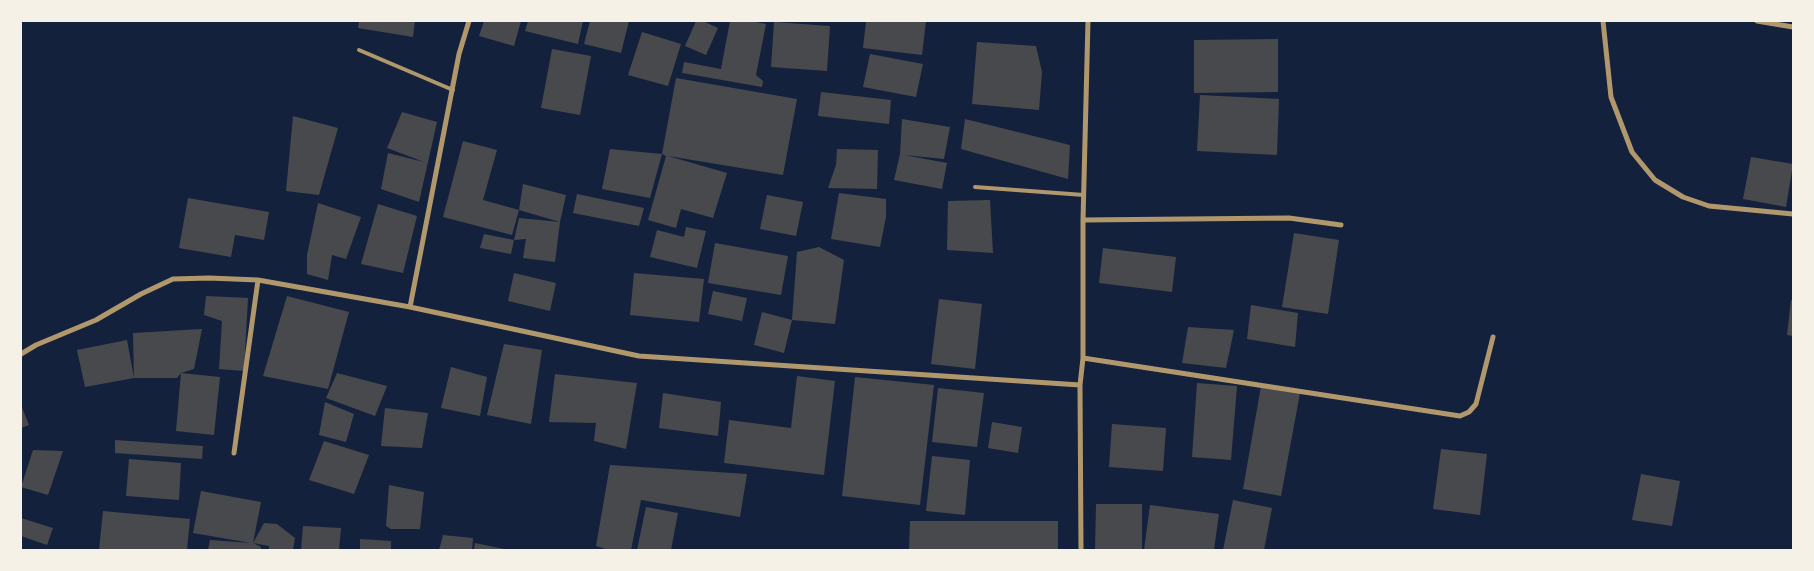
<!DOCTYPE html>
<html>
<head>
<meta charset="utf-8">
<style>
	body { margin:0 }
	#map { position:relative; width:1814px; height:571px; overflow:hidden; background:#14213d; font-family:"Sofia Sans Condensed",sans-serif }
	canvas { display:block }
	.frame { position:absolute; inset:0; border:22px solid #f6f1e7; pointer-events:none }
</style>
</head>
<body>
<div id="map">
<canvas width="1814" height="571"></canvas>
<div class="frame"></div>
</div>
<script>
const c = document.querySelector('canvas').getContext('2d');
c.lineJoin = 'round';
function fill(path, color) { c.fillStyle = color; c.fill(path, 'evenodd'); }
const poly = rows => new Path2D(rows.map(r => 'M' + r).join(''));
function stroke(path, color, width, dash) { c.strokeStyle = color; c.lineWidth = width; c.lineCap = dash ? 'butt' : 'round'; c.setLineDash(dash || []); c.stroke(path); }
const building = poly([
	[359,21,415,21,413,37,358,28],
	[484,21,521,21,514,46,479,36],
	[528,21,583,21,578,44,525,31],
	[590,21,629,21,621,53,584,44],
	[696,21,703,21,718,28,706,55,685,46],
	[730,21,750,21,766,24,756,75,763,81,762,87,682,73,684,62,721,69],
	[866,21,926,21,922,55,863,48],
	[774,22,830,26,827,71,771,67],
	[642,32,681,44,668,86,628,75],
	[1278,39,1278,92,1194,93,1194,40],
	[977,42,1036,46,1042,72,1039,110,972,104],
	[552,49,591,56,580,115,541,108],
	[870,54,923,64,916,97,863,87],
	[676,78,797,99,783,175,668,156,727,173,713,218,681,209,676,228,648,220,666,156,662,154],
	[821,92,891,100,889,124,818,116],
	[1200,95,1279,99,1277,155,1197,151],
	[402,112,437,122,419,202,381,189,388,153,424,162,387,148],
	[293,116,338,128,319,195,286,191],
	[902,119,950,127,944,159,904,155,947,163,942,189,894,180,900,154],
	[965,119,1070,145,1068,179,961,149],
	[463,141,497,150,483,200,519,210,512,235,443,217],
	[610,149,662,154,650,198,602,189],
	[837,149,878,150,877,189,828,188,836,165],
	[1751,157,1793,164,1786,207,1743,199],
	[523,184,566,195,560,222,519,210],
	[839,193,886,199,886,217,880,247,831,239],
	[577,194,644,208,639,226,573,213],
	[767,195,803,202,796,236,760,229],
	[188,198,269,212,264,240,235,235,231,257,179,248],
	[990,200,993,253,947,250,948,201],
	[318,203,361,217,346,259,332,255,328,280,307,274,307,255],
	[378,204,417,216,403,273,361,264],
	[519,218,560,222,555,262,523,258,526,239,514,240],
	[686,227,706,231,697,268,650,257,657,230,684,237],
	[1294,233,1339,240,1328,314,1282,307],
	[484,234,514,240,511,254,480,248],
	[715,243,788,256,781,295,708,283],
	[819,247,844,260,835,324,792,320,797,252],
	[1103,248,1176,257,1172,292,1099,283],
	[514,273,556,283,550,311,508,301],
	[634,273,704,279,699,322,630,315],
	[713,291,747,298,742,321,708,314],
	[206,296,248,298,244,371,219,369,222,321,204,315],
	[287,296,349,312,328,389,263,376],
	[939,299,982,304,975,369,931,364],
	[1791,300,1793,300,1793,336,1787,335],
	[1251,305,1298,313,1295,347,1247,339],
	[762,312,792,320,784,353,754,345],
	[1188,327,1234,330,1226,368,1182,363],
	[202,329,194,369,181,373,177,378,134,378,133,333],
	[127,340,134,378,85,387,77,350],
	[504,344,542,350,531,424,487,415],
	[451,367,487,377,480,416,441,408],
	[181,373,220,377,214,435,176,431],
	[337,373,387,386,375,416,326,398],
	[555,374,637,383,626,449,594,441,596,423,549,422],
	[797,376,835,381,824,475,724,463,729,420,791,428],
	[855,377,934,385,920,505,842,496],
	[1197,383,1237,386,1231,460,1192,457],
	[1261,386,1300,393,1281,496,1243,489],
	[938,388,984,393,977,447,932,442],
	[663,393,721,402,718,436,659,428],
	[325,402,354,414,346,442,319,435],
	[21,405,29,425,21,428],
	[385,408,428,413,422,448,381,446],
	[992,422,1022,427,1018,453,988,448],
	[1112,424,1166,428,1163,471,1109,467],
	[115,440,203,446,202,459,115,453],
	[324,441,369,455,354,494,309,480],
	[1441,449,1487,454,1480,515,1433,509],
	[33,450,63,451,48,495,21,487],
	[932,456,970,460,965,515,926,511],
	[129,459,181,463,179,500,126,496],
	[610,465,747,474,740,517,641,500,631,550,609,550,596,546],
	[1641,474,1680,481,1672,526,1632,520],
	[389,485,424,492,420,529,391,529,386,526],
	[201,491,261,502,253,543,261,547,261,550,208,550,210,540,251,543,193,533],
	[1233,500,1272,508,1264,550,1223,550],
	[1096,504,1142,504,1142,550,1095,550],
	[1150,505,1219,514,1214,550,1144,550],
	[646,507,678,513,671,550,637,550],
	[103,511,190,519,187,550,99,550],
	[21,518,53,528,47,545,21,536],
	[910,521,1058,521,1058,550,909,550],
	[264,523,277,524,295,538,293,550,269,550,269,546,253,543],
	[303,526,341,528,339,550,301,550],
	[443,535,473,538,472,550,439,550],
	[360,539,391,541,391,550,360,550],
	[475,543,504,549,504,550,474,550]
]);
const service = poly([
	[359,50,453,90],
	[975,187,1084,195]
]);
const minor = poly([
	[1603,21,1611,97,1632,152,1655,180,1683,197,1709,206,1793,214],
	[1757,21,1793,27],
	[1083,220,1289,218,1341,225],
	[410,307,459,54,469,21],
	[21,354,36,345,96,320,141,294,173,279,209,278,258,280,410,307,639,356,1080,385],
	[1083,358,1460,416,1469,412,1476,404,1493,337],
	[234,453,258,280],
	[1081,550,1080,385,1083,358,1083,220,1088,21]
]);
fill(building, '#48494c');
stroke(service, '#b1986c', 4);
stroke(minor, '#b1986c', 5);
</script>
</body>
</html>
